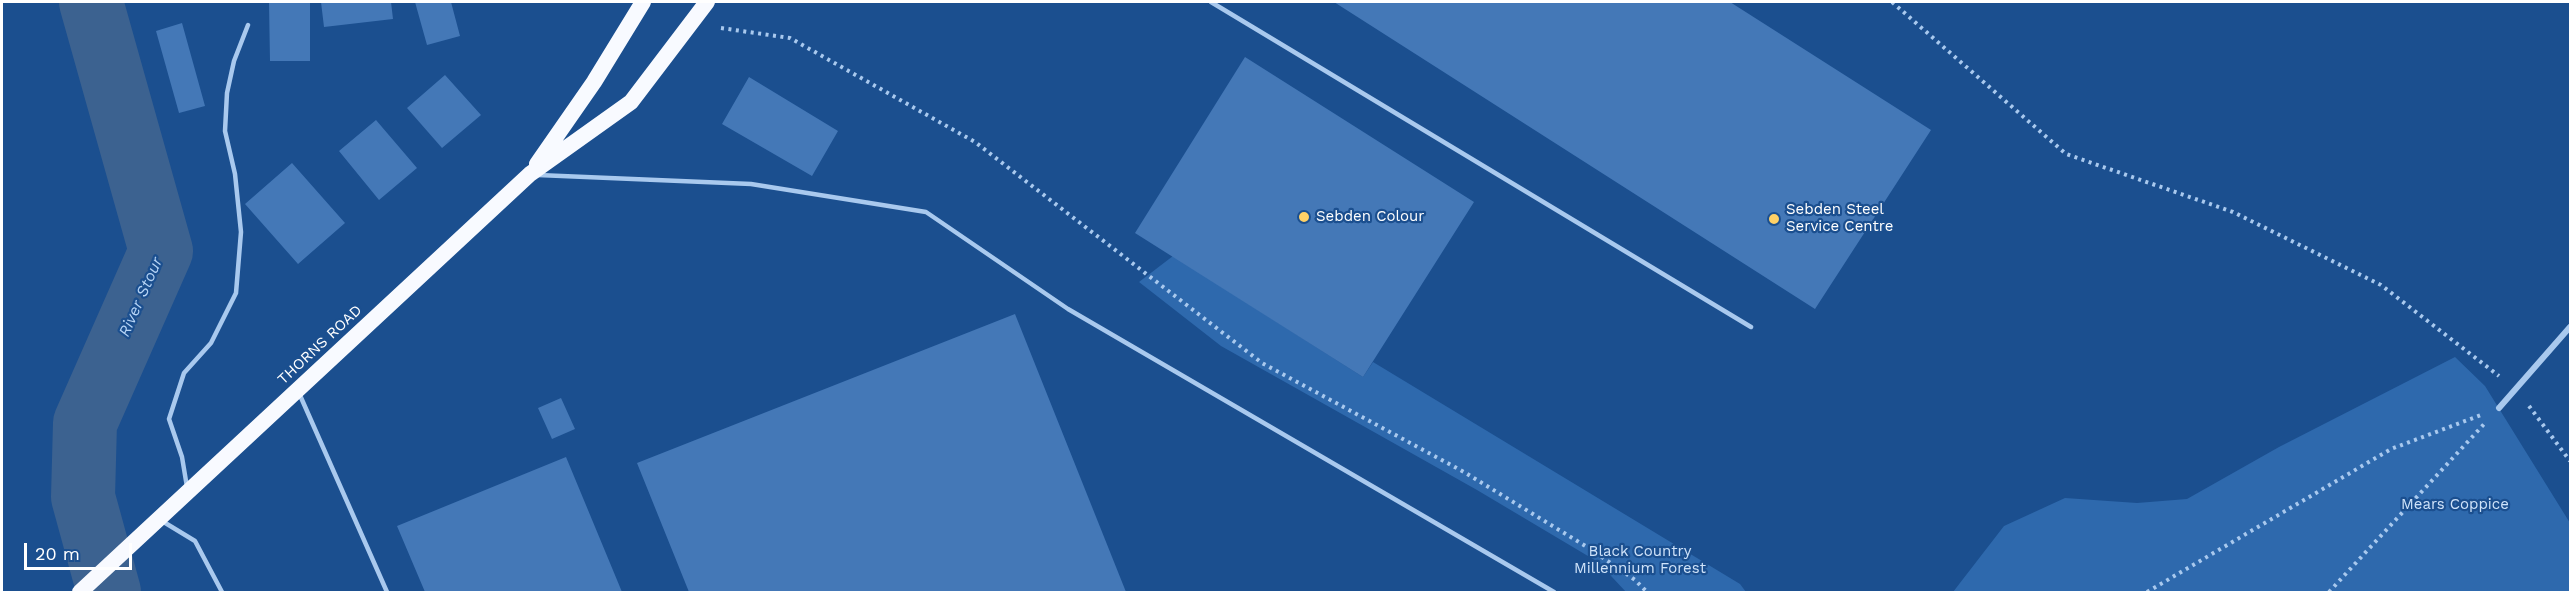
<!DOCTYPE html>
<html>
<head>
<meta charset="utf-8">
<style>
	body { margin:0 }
	#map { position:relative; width:2572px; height:594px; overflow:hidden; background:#1b4f8f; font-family:"Work Sans",sans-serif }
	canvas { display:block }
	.frame { position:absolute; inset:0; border:3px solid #fff; pointer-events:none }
	.scale { position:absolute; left:24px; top:543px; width:108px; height:27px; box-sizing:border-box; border:3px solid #fff; border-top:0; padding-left:8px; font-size:18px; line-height:21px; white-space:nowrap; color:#fff; -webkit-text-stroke:4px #1b4f8f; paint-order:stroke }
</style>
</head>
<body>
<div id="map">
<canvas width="2572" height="594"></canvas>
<div class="frame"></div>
<div class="scale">20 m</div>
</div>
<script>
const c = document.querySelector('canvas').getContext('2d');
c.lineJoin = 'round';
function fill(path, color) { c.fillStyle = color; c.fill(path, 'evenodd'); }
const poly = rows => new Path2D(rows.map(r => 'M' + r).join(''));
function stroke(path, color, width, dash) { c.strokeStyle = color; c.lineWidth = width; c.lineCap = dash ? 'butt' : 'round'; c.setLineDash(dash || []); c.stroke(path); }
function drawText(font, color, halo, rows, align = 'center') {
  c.font = font + ' "Work Sans",sans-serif'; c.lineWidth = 4.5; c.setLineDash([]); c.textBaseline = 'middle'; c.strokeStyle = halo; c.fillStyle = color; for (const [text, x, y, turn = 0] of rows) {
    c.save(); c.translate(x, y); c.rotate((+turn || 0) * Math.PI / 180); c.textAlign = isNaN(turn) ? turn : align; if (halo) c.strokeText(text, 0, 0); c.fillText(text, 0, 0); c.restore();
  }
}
const green = poly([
	[1173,256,1363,377,1373,362,1740,584,1746,592,1626,592,1598,562,1477,490,1221,346,1139,282],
	[2455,357,2485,386,2570,523,2570,592,1953,592,2004,526,2065,498,2137,503,2187,499,2279,447]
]);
const river = poly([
	[91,2,161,251,85,423,83,497,109,592]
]);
const building = poly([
	[269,2,310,2,310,61,270,61],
	[321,2,391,2,393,19,324,27],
	[415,2,451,2,460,36,427,45],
	[1334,2,1730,2,1931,130,1815,309],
	[182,23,205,106,179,113,156,31],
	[1245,57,1474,202,1363,377,1135,233],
	[445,75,481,115,442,148,407,108],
	[749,77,838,131,812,176,722,124],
	[376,120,417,168,379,200,339,151],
	[292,163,345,223,298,264,245,204],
	[1015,314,1126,592,689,592,637,463],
	[561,398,575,429,552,439,538,408],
	[566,457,622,592,425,592,397,526]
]);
const path = poly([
	[1892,2,2066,154,2233,212,2381,285,2499,376],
	[721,28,790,38,975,142,1262,363,1464,472,1592,550,1635,580,1647,592],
	[2529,406,2570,461],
	[2147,592,2391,449,2481,415],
	[2329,592,2486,422]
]);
const service = poly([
	[1211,2,1751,327],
	[538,175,751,184,926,212,1068,309,1554,592],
	[299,393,387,592],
	[187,487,182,457,169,419,184,373,211,343,236,293,241,232,235,174,225,131,227,93,234,61,248,25],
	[162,521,195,541,222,592]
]);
const minor = poly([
	[2499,408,2570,327]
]);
const trunk = poly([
	[537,164,594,82,643,2],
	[80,592,530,174,631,102,707,2]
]);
const markers = [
	[1304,217,6,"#ffd166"],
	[1774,219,6,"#ffd166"]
];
const poiNames = [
	["Sebden Steel",1786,210],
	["Service Centre",1786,227],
	["Sebden Colour",1316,217]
];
const streetNames = [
	["THORNS ROAD",320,345,-43]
];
const parkNames = [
	["Mears Coppice",2455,505],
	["Black Country",1640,552],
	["Millennium Forest",1640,569]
];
const waterNames = [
	["River Stour",141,297,-66]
];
fill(green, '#2e69ad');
stroke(river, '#3c6290', 64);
fill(building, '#4478b7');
stroke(path, '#a9c9ee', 4, [3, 4.5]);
stroke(service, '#a9c9ee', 4.5);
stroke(minor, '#a9c9ee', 6);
stroke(trunk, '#f8faff', 16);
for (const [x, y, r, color] of markers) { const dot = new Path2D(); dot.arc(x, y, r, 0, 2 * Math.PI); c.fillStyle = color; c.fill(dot); stroke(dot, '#1b4f8f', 2); }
drawText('15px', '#fff', '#1b4f8f', poiNames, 'left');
drawText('15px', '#fff', '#1b4f8f', streetNames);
drawText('15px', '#cfe3fa', '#1b4f8f', parkNames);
drawText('italic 16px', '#b5d3f5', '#1b4f8f', waterNames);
</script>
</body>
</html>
